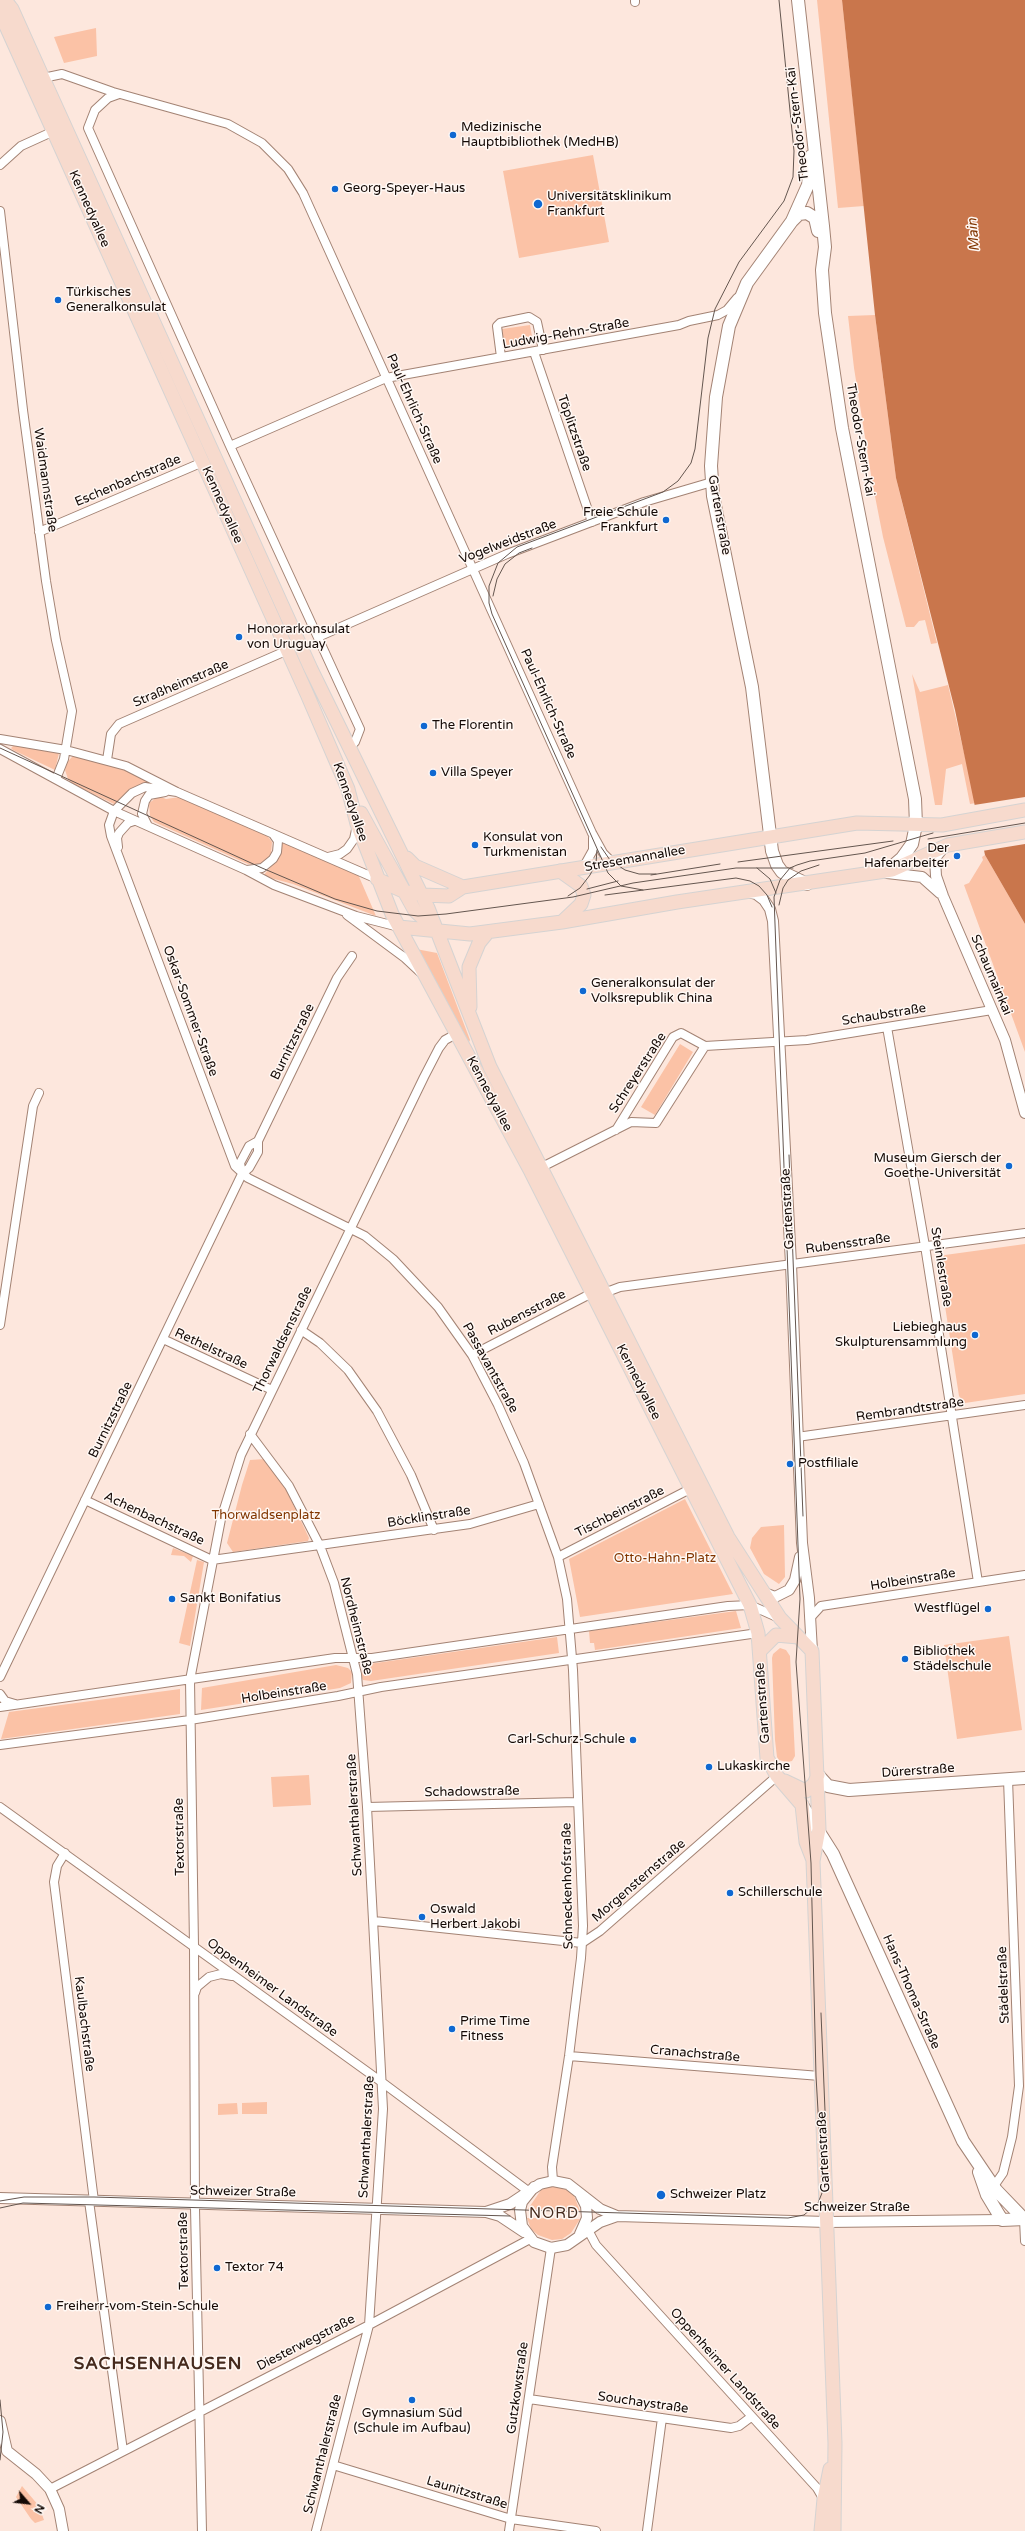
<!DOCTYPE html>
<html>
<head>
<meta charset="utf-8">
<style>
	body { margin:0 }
	#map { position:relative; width:1025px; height:2531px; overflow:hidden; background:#fde7dd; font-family:"Varela Round",sans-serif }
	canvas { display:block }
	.north { position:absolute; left:8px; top:2483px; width:40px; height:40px; -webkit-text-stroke:3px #fff8f4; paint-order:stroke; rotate:118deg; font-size:11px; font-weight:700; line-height:16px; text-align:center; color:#140905 }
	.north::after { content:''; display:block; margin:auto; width:14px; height:18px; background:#140905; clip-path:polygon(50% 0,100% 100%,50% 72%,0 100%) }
</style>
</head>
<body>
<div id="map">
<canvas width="1025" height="2531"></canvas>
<div class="north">N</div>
</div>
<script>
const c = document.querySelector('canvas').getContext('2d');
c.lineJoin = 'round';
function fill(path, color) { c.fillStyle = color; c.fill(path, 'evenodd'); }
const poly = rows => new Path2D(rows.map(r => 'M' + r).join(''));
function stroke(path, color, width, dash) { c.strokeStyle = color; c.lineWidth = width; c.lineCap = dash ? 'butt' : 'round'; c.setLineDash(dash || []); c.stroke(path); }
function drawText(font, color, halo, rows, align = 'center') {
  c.font = font + ' "Varela Round",sans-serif'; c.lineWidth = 3; c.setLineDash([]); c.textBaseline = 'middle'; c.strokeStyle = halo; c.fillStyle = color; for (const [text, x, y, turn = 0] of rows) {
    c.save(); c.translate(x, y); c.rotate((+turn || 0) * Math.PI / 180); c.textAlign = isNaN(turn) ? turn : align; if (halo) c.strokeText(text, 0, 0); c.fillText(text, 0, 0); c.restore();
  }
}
const green = poly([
	[817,0,842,0,864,206,838,208],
	[96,28,97,56,64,63,54,37],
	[593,155,609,242,519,258,503,171],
	[875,315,896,478,937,643,931,644,925,620,919,621,914,627,906,627,883,537,872,481,854,368,848,316],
	[530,325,533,342,504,347,502,329],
	[912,674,920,692,948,685,976,803,970,804,962,764,946,769,942,805,935,805],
	[14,745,59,753,55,770,13,750,11,748],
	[74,755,122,769,161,785,152,784,116,805,73,784,68,779,65,770,67,762],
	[159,796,166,799,180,797,265,833,272,842,271,854,263,864,248,864,154,822,150,816,149,803],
	[280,839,357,872,376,916,293,884,263,876,279,857],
	[985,855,1025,924,1025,1052,964,885,969,883,983,860,982,857],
	[416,949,437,953,470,1040,469,1042],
	[680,1044,693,1052,655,1115,641,1107],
	[1025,1244,1025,1394,965,1403,959,1396,938,1261,945,1255],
	[265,1459,286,1489,309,1538,308,1541,233,1552,227,1543,242,1485,250,1460],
	[685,1499,733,1594,580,1617,569,1559],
	[784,1525,785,1577,779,1584,764,1574,750,1548,752,1538,761,1527],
	[173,1548,193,1556,191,1562,184,1556,171,1555],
	[197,1560,204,1562,190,1646,179,1643],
	[736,1611,741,1628,595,1650,594,1643,590,1643,589,1631],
	[1009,1636,1022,1730,957,1739,944,1645],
	[557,1637,559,1653,371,1681,363,1680,361,1676,364,1667,369,1664],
	[780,1648,786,1650,790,1656,795,1756,792,1761,787,1762,779,1760,777,1757,775,1740,772,1658,773,1654],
	[336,1665,348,1668,352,1672,351,1683,340,1688,201,1710,202,1688],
	[180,1689,180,1714,1,1739,9,1712],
	[309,1775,311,1805,273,1807,271,1777],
	[267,2102,267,2114,242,2114,242,2103],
	[237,2103,238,2114,218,2115,218,2104],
	[553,2185,564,2187,573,2193,580,2211,528,2209,541,2190],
	[527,2218,580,2219,571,2233,562,2239,552,2240,538,2235,531,2229],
	[22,2486,39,2506,44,2520,35,2523,31,2519,16,2497]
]);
const water = poly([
	[842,0,1025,0,1025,924,985,855,955,710,896,478,875,315]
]);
const pier = poly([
	[1025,797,1025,844,982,851,974,805]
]);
const minor = poly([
	[635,2,635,0],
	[42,82,43,78,62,74,113,92,228,124,262,143,288,169,303,193,592,833,603,853,613,863],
	[119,94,108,98,95,110,88,128,230,446,360,729,355,742,350,747],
	[0,165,21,146,54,131],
	[0,211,23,410,46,581,56,640,72,711,64,759,56,779],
	[534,352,592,522],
	[501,357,497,326,500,323,529,317,537,322,543,350],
	[230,446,386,378,679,325,689,321,718,315,727,310,737,298],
	[39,532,203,462],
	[318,637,507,554,644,502,712,482],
	[0,739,66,750,126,766,177,792,377,879],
	[0,749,114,811,246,870,274,885,356,916,399,927],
	[107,760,111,734,119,724,288,650],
	[177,792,145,787,132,793,114,811,109,825,111,836,235,1166,248,1178,365,1236,393,1259,438,1307,472,1355,498,1405,524,1463,558,1557,567,1599,573,1670,583,1926,581,1958,569,2056,552,2167,553,2181],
	[148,826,142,814,145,801,149,795,165,792],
	[118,847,117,838,119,833,128,823,134,821],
	[328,857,340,854,347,849,354,839,357,825],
	[583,868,593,850,593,838],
	[247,870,262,868,273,859,277,852,278,841,273,834],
	[347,915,405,958,420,972],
	[887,1027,925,1246,978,1582],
	[616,1130,673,1037,681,1033,705,1046],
	[540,1168,631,1122,656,1123,705,1046,807,1040,992,1010],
	[242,1174,240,1163,249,1146,258,1141],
	[604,1293,620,1287,1025,1233],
	[0,1325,33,1106,39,1093],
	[301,1330,320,1343,348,1370,377,1411,411,1475,434,1530],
	[163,1339,272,1390],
	[472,1355,592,1293],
	[250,1434,289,1486,320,1546,334,1583,357,1674,367,1807,383,2109,369,2325,316,2531],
	[797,1437,1025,1405],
	[85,1500,212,1560,470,1524,539,1504],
	[558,1557,692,1488],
	[810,1618,821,1606,1025,1575],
	[0,1677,242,1174,249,1168,258,1152,258,1141,337,978,352,956],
	[0,1694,5,1701,15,1704],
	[0,1707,335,1658,372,1658,728,1606,750,1605,779,1618],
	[0,1745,190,1720,338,1696,381,1687,758,1633],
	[0,1807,383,2083,528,2191],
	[367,1807,577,1802],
	[65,1853,57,1866,54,1882,94,2201],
	[374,1921,582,1943,600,1931,777,1776],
	[195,1993,197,1987,209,1977,221,1974,232,1976],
	[569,2056,820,2076],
	[994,2186,1003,2173,1012,2137,1019,2086,1008,1779],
	[89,2201,123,2451],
	[1024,2219,1025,2241],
	[588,2230,596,2245,817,2488,824,2500],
	[529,2399,731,2428,739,2426,751,2417],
	[333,2465,511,2519,596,2531],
	[50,2489,369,2325,530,2239],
	[202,2531,195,2208,194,1946,190,1680,221,1519,241,1455,424,1077,439,1048,445,1040,456,1034],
	[509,2531,551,2248],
	[647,2531,662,2418]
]);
const tertiary = poly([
	[944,847,935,858,936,876,943,896,1005,1040,1025,1113],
	[887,873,922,877,940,893],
	[747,892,756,894,764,900,770,909,773,921,791,1264,802,1543,809,1598,812,1651],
	[764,1593,775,1597,789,1590,795,1580,800,1557],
	[534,2187,522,2202,520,2210,522,2226,534,2242,551,2248,567,2245,600,2222,617,2216,827,2222,1002,2220],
	[0,2198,486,2212,500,2216,524,2232],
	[486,2212,510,2204,540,2184,553,2181,568,2184,600,2209,617,2216],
	[580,2234,587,2218,586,2206,581,2196],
	[0,2421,7,2451,36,2474,50,2489,59,2509,63,2531]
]);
const secondary = poly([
	[798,0,823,226,825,247,822,270,825,313,842,428,915,799,916,825,912,844,902,858,888,870],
	[792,221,799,214,807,213,815,218,818,231],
	[807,884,782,872,777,865,772,851,752,687,713,496,711,466,716,397,729,326,747,283,792,221,808,185,811,156],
	[818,1775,828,1786,849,1790,1025,1778],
	[802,1805,833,1854,963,2141,996,2190,1024,2219],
	[979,2172,987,2195,1002,2220,1025,2219]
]);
const primary = poly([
	[5,0,12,9,43,78,311,669,428,908,490,1067,728,1537,780,1618,812,1651,819,1829,813,1861,835,2443,834,2531],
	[0,6,1,15,307,694,348,789,357,824,392,914,531,1172,750,1605,758,1633,767,1758,777,1776,802,1805,806,1842,813,1860],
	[361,813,415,911,437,931],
	[407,858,415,866,463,887],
	[560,871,581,886,584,895,581,904,562,922],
	[377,879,403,891,422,895,449,896,463,887,857,823,942,825,1025,810],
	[399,927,470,934,562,922,677,902,892,870,948,845,1025,832],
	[470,1007,469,967,479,943,488,932],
	[760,1651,776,1635,798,1637],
	[785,1781,806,1791,814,1784,818,1775],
	[821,2531,824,2499,830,2469]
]);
const tram = poly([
	[493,596,497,579,505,564,519,553,532,548],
	[0,748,262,868,335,899,377,911,418,916,446,914,573,897,633,883,736,868,793,868],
	[928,839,1025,823],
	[601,847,610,860,625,870,639,874,656,874],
	[738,862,893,841],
	[757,868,770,879,776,893],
	[651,875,720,864],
	[587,889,618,881],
	[643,890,621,886,608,873,492,614,489,603,489,586,498,563,517,547,663,492,678,481,691,463,695,449,708,338,715,309,739,262,784,201,793,177,794,151,779,0],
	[605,895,736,878,750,881,759,886,767,895,772,907],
	[568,896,580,888,590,875,596,863,597,850],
	[779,905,783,888,788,880,801,871,819,865],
	[789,1155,803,1516],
	[821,2013,826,2135],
	[0,2201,24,2197,94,2197,788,2218,804,2215,818,2203,822,2193,822,2180,816,2076,811,1863,796,1662,800,1599,774,897,780,880,790,868,797,865,810,861,865,853,933,833],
	[0,2208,23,2203,510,2216],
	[0,2400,3,2432,0,2460]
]);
const markers = [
	[453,135,4,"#0f68d1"],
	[335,189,4,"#0f68d1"],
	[538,204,5,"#0f68d1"],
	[58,300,4,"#0f68d1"],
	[666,520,4,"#0f68d1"],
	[239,637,4,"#0f68d1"],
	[424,726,4,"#0f68d1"],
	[433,773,4,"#0f68d1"],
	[475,845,4,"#0f68d1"],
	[957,856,4,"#0f68d1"],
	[583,991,4,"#0f68d1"],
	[1009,1166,4,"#0f68d1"],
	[975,1335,4,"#0f68d1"],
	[790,1464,4,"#0f68d1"],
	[172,1599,4,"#0f68d1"],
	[988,1609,4,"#0f68d1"],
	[905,1659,4,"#0f68d1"],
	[633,1740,4,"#0f68d1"],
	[709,1767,4,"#0f68d1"],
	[730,1893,4,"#0f68d1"],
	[422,1917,4,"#0f68d1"],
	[452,2029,4,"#0f68d1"],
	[661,2195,5,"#0f68d1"],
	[217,2268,4,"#0f68d1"],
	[48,2307,4,"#0f68d1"],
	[412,2400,4,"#0f68d1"]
];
const streetNames = [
	["Theodor-Stern-Kai",798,124,-97],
	["Kennedyallee",89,209,66],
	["Ludwig-Rehn-Straße",566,334,-10],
	["Paul-Ehrlich-Straße",414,409,66],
	["Töplitzstraße",574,433,71],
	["Theodor-Stern-Kai",860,440,80],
	["Waidmannstraße",45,480,82],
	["Eschenbachstraße",128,481,-23],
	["Kennedyallee",222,505,66],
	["Gartenstraße",719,515,80],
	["Vogelweidstraße",508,542,-21],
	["Straßheimstraße",181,684,-23],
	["Paul-Ehrlich-Straße",548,704,66],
	["Kennedyallee",350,802,71],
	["Stresemannallee",635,859,-10],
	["Schaumainkai",991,975,67],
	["Oskar-Sommer-Straße",190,1011,70],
	["Schaubstraße",884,1015,-9],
	["Burnitzstraße",293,1042,-64],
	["Schreyerstraße",638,1073,-57],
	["Kennedyallee",489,1094,62],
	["Gartenstraße",788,1209,-93],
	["Rubensstraße",848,1244,-8],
	["Steinlestraße",941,1267,81],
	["Rubensstraße",527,1313,-27],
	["Thorwaldsenstraße",283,1340,-64],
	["Rethelstraße",211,1349,25],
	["Passavantstraße",490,1368,61],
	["Kennedyallee",638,1382,63],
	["Rembrandtstraße",910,1410,-8],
	["Burnitzstraße",111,1420,-64],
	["Tischbeinstraße",620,1512,-27],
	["Böcklinstraße",429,1517,-9],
	["Achenbachstraße",154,1519,25],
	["Holbeinstraße",913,1580,-9],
	["Nordheimstraße",356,1626,76],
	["Holbeinstraße",284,1693,-9],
	["Gartenstraße",763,1703,-94],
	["Dürerstraße",918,1771,-4],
	["Schadowstraße",472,1792,-1],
	["Schwanthalerstraße",355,1815,-93],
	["Textorstraße",180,1837,-91],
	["Morgensternstraße",639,1881,-41],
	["Schneckenhofstraße",568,1886,-91],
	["Städelstraße",1004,1985,-92],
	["Oppenheimer Landstraße",272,1988,36],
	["Hans-Thoma-Straße",911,1992,66],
	["Kaulbachstraße",84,2024,83],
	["Cranachstraße",695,2054,5],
	["Schwanthalerstraße",367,2137,-87],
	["Gartenstraße",824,2152,-93],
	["Schweizer Straße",243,2192,1],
	["Schweizer Straße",857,2208],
	["Textorstraße",184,2251,-91],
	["Diesterwegstraße",306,2343,-27],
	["Oppenheimer Landstraße",725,2369,48],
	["Gutzkowstraße",518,2388,-82],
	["Souchaystraße",643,2403,8],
	["Schwanthalerstraße",323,2454,-76],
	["Launitzstraße",467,2493,17]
];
const poiNames = [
	["Medizinische",461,128],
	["Hauptbibliothek (MedHB)",461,143],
	["Georg-Speyer-Haus",343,189],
	["Universitätsklinikum",547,197],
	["Frankfurt",547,212],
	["Türkisches",66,293],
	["Generalkonsulat",66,308],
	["Freie Schule",658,513,"right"],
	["Frankfurt",658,528,"right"],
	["Honorarkonsulat",247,630],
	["von Uruguay",247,645],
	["The Florentin",432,726],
	["Villa Speyer",441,773],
	["Konsulat von",483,838],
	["Turkmenistan",483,853],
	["Der",949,849,"right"],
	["Hafenarbeiter",949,864,"right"],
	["Generalkonsulat der",591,984],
	["Volksrepublik China",591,999],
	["Museum Giersch der",1001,1159,"right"],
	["Goethe-Universität",1001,1174,"right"],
	["Liebieghaus",967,1328,"right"],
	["Skulpturensammlung",967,1343,"right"],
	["Postfiliale",798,1464],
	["Sankt Bonifatius",180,1599],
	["Westflügel",980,1609,"right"],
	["Bibliothek",913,1652],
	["Städelschule",913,1667],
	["Carl-Schurz-Schule",625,1740,"right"],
	["Lukaskirche",717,1767],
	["Schillerschule",738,1893],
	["Oswald",430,1910],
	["Herbert Jakobi",430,1925],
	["Prime Time",460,2022],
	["Fitness",460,2037],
	["Schweizer Platz",670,2195],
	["Textor 74",225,2268],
	["Freiherr-vom-Stein-Schule",56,2307],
	["Gymnasium Süd",412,2414,"center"],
	["(Schule im Aufbau)",412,2429,"center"]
];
const parkNames = [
	["Thorwaldsenplatz",266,1516],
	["Otto-Hahn-Platz",665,1559]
];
const waterNames = [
	["Main",974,235,-95]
];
const quarterNames = [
	["NORD",554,2214]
];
const districtNames = [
	["SACHSENHAUSEN",158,2365]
];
fill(green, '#fbc2a6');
fill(water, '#c9764c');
fill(pier, '#fde7dd');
stroke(minor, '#a38374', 10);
stroke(tertiary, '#a38374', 12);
stroke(secondary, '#a38374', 14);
stroke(primary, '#d5d3d2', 15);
stroke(minor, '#fff', 8);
stroke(tertiary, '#fff', 10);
stroke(secondary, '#fff', 12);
stroke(primary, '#f7dacd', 13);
stroke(tram, '#64564f', 1);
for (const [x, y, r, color] of markers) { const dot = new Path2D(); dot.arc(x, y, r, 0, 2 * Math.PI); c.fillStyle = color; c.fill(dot); stroke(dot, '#fff8f4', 1.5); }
drawText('13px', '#140905', '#fff8f4', streetNames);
drawText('13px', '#140905', '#fff8f4', poiNames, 'left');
drawText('13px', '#823600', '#fff8f4', parkNames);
drawText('italic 14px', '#813500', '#fff8f4', waterNames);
c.letterSpacing = '1px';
drawText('15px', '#452a1d', '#fff8f4', quarterNames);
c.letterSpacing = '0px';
c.letterSpacing = '1px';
drawText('bold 17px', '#452a1d', '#fff8f4', districtNames);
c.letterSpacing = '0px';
</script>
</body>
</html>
